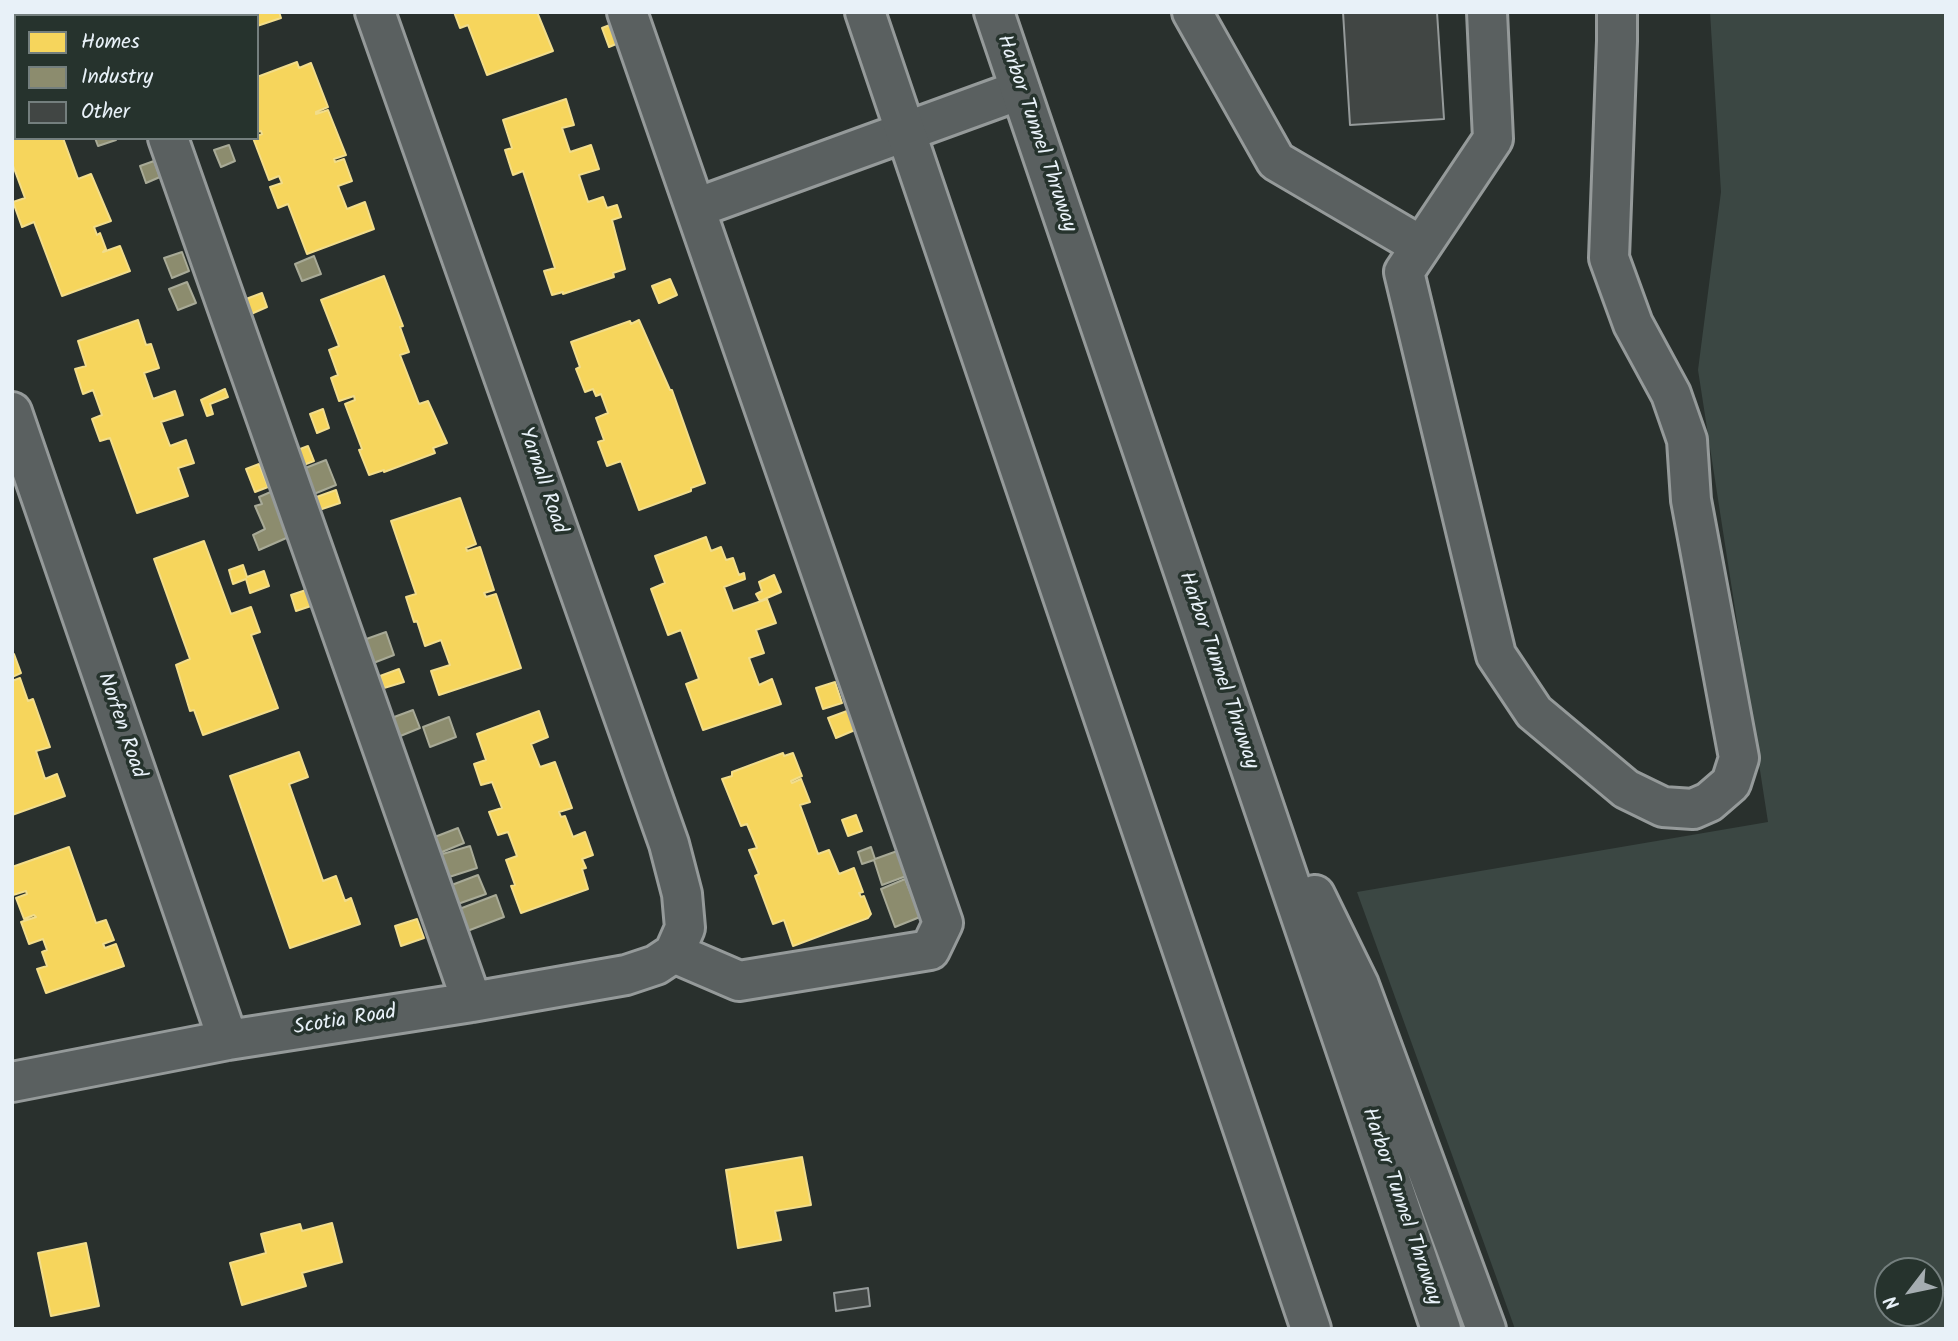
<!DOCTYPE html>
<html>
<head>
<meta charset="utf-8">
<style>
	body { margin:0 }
	#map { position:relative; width:1958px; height:1341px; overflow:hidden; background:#29302d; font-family:Kalam,sans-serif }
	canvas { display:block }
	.frame { position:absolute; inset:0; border:14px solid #e8f1f8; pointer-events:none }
	.legend { position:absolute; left:14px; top:14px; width:245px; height:126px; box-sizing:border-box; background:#26332d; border:2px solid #747f7e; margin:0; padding:9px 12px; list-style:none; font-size:21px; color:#e8f1f8 }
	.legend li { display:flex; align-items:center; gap:14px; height:35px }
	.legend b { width:35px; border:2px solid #747f7e }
	.north { position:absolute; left:1874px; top:1257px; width:70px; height:70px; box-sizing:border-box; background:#26332d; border:2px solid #747f7e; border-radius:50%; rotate:238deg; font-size:19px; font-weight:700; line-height:28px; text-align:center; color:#e8f1f8 }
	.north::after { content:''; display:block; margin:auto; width:24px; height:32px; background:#a5adb1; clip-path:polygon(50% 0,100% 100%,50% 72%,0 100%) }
</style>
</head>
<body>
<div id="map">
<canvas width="1958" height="1341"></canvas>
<div class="frame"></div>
<ul class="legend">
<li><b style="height:19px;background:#f6d55c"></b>Homes</li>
<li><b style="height:19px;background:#8c8c6e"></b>Industry</li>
<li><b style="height:19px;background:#414644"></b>Other</li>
</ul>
<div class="north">N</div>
</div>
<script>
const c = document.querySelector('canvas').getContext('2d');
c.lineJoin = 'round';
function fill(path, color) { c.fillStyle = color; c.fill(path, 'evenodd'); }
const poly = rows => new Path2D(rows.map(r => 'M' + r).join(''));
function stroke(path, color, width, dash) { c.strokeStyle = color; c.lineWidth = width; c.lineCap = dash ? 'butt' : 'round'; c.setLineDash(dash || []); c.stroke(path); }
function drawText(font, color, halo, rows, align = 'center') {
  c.font = font + ' Kalam,sans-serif'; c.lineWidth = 7; c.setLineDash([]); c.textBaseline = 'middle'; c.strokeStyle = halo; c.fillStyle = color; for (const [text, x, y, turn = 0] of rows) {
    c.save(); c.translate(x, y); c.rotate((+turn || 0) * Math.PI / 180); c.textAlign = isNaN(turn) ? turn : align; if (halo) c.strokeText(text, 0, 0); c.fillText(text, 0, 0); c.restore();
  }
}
const green = poly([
	[1710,12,1946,12,1946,1329,1515,1329,1357,892,1768,822,1698,370,1721,192],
	[1888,1271,1930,1271,1930,1313,1888,1313]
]);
const homes = poly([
	[210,12,279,12,281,18,257,26,257,16,214,16,210,12],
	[454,12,537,12,553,51,487,75,468,25,460,28,454,12],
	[615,23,621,42,609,47,602,28,615,23],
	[297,62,299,68,311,63,328,107,316,112,316,114,328,110,346,155,334,159,335,162,344,159,352,181,338,186,347,209,365,202,374,229,307,254,288,204,278,208,270,187,282,183,279,176,269,180,253,138,257,138,257,136,262,134,261,131,257,132,257,77,297,62],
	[566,99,574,125,562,128,570,152,591,145,599,169,579,175,588,202,603,197,607,208,617,205,621,217,612,220,625,269,613,273,614,277,563,294,563,292,552,295,544,271,555,268,523,171,513,175,505,150,512,148,503,120,566,99],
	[16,119,16,138,63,138,78,179,91,174,111,221,94,227,97,235,100,233,106,249,103,252,120,246,130,271,62,296,34,222,22,227,13,202,25,198,12,163,12,120,16,119],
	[384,276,403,326,400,327,409,352,400,355,419,404,428,401,447,443,433,448,435,453,384,472,384,470,369,475,359,450,362,449,345,404,355,400,354,396,339,401,331,378,338,375,329,350,339,346,321,300,384,276],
	[670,279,677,295,659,303,652,286,670,279],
	[262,293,267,307,251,314,246,299,262,293],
	[138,320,146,345,151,344,159,368,144,373,153,399,175,391,183,415,161,422,170,446,186,440,194,463,178,468,188,496,137,513,110,438,100,441,92,419,102,415,93,390,83,394,75,369,86,366,78,341,138,320],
	[639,320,670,390,672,390,705,483,691,488,691,491,639,510,621,461,607,466,598,442,604,440,596,418,608,413,601,394,596,396,593,389,585,392,576,369,580,367,571,342,630,321,631,324,639,320],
	[225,389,228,397,210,404,213,414,207,416,201,400,225,389],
	[323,409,329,428,317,433,310,414,323,409],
	[308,446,314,461,293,469,287,454,308,446],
	[259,464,268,487,255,492,246,469,259,464],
	[336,490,340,503,316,511,311,499,336,490],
	[460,498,476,544,466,548,467,551,480,547,494,590,484,593,486,597,496,594,521,668,439,695,431,671,450,665,441,640,425,646,417,621,414,622,406,597,416,594,391,521,460,498],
	[706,537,711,551,721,547,726,560,733,558,739,575,744,573,745,579,724,587,733,611,767,599,776,623,756,630,764,653,749,658,759,685,772,679,781,704,703,730,686,684,699,679,681,630,668,635,651,589,665,583,655,556,706,537],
	[204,541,231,614,251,607,260,632,251,635,278,708,203,735,194,710,190,711,176,665,190,659,154,559,204,541],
	[243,565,247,577,264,571,269,586,250,593,246,579,233,584,229,570,243,565],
	[774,575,781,592,760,601,756,594,762,591,759,582,774,575],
	[309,589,314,605,296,611,291,595,309,589],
	[12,654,14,654,21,673,12,677,12,654],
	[399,669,404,682,384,688,380,676,399,669],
	[20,678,28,701,33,699,50,747,36,751,45,779,57,774,65,796,12,815,12,681,20,678],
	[835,682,842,703,823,709,816,688,835,682],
	[539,711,548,737,531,744,540,767,555,762,572,808,559,812,561,817,565,816,573,837,585,832,593,855,582,859,586,868,582,869,588,889,521,913,511,886,515,885,506,860,517,856,508,832,498,835,489,812,502,808,492,782,481,785,474,764,486,760,477,734,539,711],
	[847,711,855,730,836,738,828,718,847,711],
	[299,752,308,777,289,784,323,881,336,876,345,901,351,898,360,924,290,948,230,776,299,752],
	[783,753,784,756,793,753,802,776,791,781,792,783,801,779,810,802,800,805,818,854,829,850,839,874,854,868,863,892,859,893,861,897,864,896,871,914,868,918,793,946,784,920,773,924,755,876,759,874,749,850,757,848,747,824,741,826,722,779,732,776,732,772,783,753],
	[856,815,862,831,848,836,842,820,856,815],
	[69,847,96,923,106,920,114,940,103,944,105,948,116,944,124,966,46,993,37,969,47,966,42,952,47,950,43,939,29,944,21,922,36,917,34,915,24,919,16,898,27,894,26,891,13,895,12,867,69,847],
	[417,919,424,938,401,946,395,926,417,919],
	[802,1157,811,1205,775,1211,781,1240,738,1248,726,1170,802,1157],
	[332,1223,342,1262,302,1273,306,1286,242,1305,230,1263,266,1253,261,1234,300,1224,302,1231,332,1223],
	[86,1243,99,1306,51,1316,38,1253,86,1243]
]);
const industry = poly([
	[95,138,115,138,116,140,98,146,95,138],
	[229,145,235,161,221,167,214,150,229,145],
	[154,161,160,177,146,183,140,166,154,161],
	[182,252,189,271,172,278,164,258,182,252],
	[314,256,321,274,302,281,295,264,314,256],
	[187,282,196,303,178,310,169,289,187,282],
	[326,460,336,485,304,498,295,472,326,460],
	[273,491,291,536,259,550,253,535,265,529,255,506,262,504,259,497,273,491],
	[386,632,394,655,363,667,355,643,386,632],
	[413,710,420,728,393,739,386,720,413,710],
	[449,717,456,737,430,747,423,727,449,717],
	[458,828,464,843,437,854,432,838,458,828],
	[470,846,477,868,446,878,439,855,470,846],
	[871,847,875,859,900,850,909,875,882,885,874,860,862,864,858,852,871,847],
	[478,875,486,894,455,905,449,886,478,875],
	[905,879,920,917,895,927,881,889,905,879],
	[496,895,504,917,462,933,454,911,496,895]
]);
const building = poly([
	[1343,12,1437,12,1444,119,1350,125,1343,12],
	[868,1288,870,1306,836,1311,834,1293,868,1288]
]);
const minor = poly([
	[124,12,125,16],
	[375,12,669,844,682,894,685,928,674,953],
	[627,12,943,923,930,950,739,981,674,953],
	[1192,12,1276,161,1421,246],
	[1487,12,1493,139,1404,272,1496,655,1534,712,1626,789,1663,807,1693,809,1709,802,1731,783,1739,758,1691,500,1687,440,1671,394,1633,324,1609,258,1617,41,1617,12],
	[168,138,472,1002],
	[696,208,1020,90],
	[12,412,228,1040],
	[12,1082,228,1040,472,1002,626,975,656,965,674,953]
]);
const highway = poly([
	[865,12,1311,1329],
	[994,12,1441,1329],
	[1315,895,1359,985,1486,1329]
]);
const streetNames = [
	["Harbor Tunnel Thruway",1035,134,71],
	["Yarnall Road",541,481,71],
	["Harbor Tunnel Thruway",1217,671,71],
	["Norfen Road",120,726,71],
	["Scotia Road",345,1022,-9],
	["Harbor Tunnel Thruway",1400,1207,71]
];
fill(green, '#3b4743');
fill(homes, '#f6d55c');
stroke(homes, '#f2dd8b', 2);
fill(industry, '#8c8c6e');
stroke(industry, '#a8aa97', 2);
fill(building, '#414644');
stroke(building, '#959a9a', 2);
stroke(minor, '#959a9a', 44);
stroke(highway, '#959a9a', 44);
stroke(minor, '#5a6060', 38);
stroke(highway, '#5a6060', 38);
drawText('21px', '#e8f1f8', '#26332d', streetNames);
</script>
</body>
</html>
